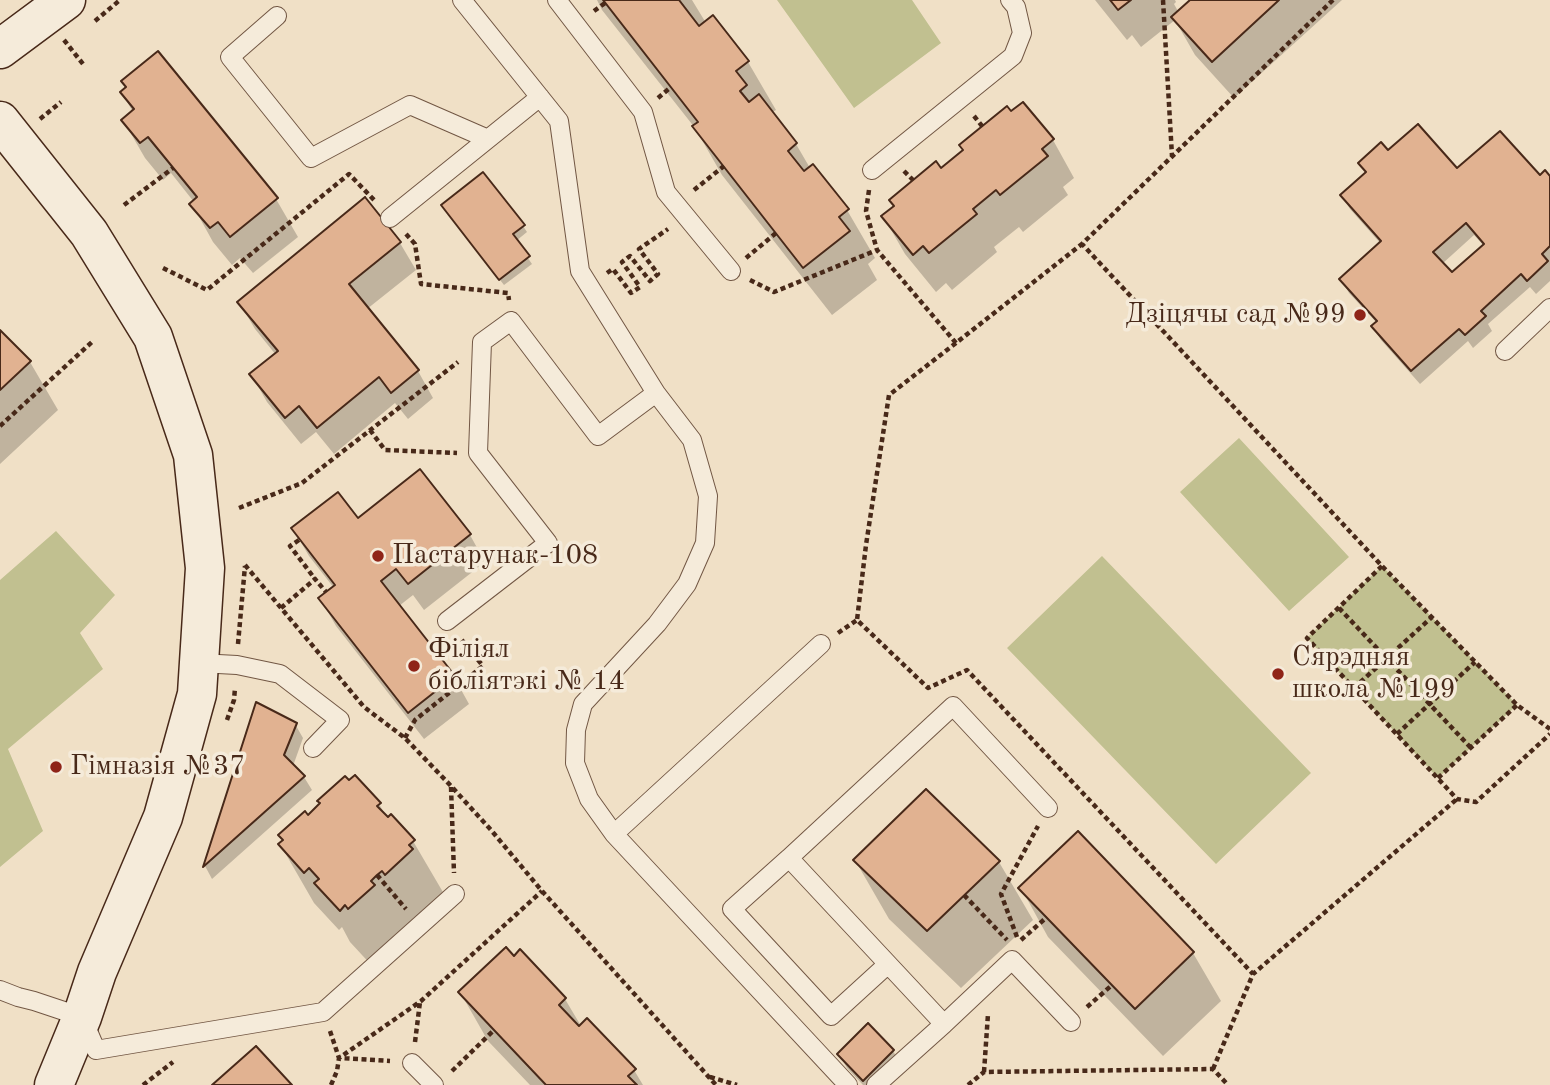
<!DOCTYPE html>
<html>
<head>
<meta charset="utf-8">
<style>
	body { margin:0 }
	canvas { display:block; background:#f0e0c6 }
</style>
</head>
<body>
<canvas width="1550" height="1085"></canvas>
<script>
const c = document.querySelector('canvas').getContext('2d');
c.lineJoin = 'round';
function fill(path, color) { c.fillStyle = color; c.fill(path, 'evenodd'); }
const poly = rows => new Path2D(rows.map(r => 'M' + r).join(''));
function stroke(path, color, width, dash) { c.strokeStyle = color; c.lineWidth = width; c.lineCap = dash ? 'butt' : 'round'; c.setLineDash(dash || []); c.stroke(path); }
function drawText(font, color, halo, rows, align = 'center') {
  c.font = font + ' "Old Standard TT",serif'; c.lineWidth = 7; c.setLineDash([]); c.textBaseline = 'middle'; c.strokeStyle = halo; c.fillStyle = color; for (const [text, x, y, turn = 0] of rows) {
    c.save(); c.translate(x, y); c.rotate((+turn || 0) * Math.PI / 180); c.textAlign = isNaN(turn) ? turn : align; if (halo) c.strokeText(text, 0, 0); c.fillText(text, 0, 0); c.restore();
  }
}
const green = poly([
	[777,0,912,0,941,43,854,108],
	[1239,438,1349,557,1289,611,1180,492],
	[56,531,115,595,80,633,103,669,8,749,43,831,0,867,0,580],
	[1102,556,1311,773,1216,864,1007,648],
	[1382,566,1517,705,1438,778,1307,638]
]);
const shadow = poly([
	[597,0,692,0,706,23,748,62,776,110,771,113,796,144,810,168,847,210,875,258,868,264,877,280,832,315,722,175,695,128,602,10],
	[1095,0,1175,0,1176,2,1174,4,1179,13,1193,0,1342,0,1234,98,1195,55,1175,20,1141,47,1132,35,1127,40],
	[122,93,276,199,298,237,253,273,240,258,232,265,213,242,192,204,194,202,171,173,163,180,145,158,123,120,133,112],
	[1053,140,1074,178,1063,187,1068,195,1023,232,1019,227,994,247,997,252,952,290,946,283,936,292,905,254,883,216,941,170],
	[1388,153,1457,171,1550,178,1550,281,1536,294,1530,287,1488,324,1492,331,1473,348,1468,341,1420,384,1381,340,1373,327,1377,323,1349,293,1341,279,1381,244,1350,209,1342,196,1367,174,1361,163],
	[1474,235,1484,246,1452,275,1442,264],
	[446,211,523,226,527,232,516,241,532,264,504,285],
	[400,243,416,270,367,309,418,371,433,398,408,419,395,403,334,454,316,432,301,444,267,402,251,374,276,355,255,329,239,302],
	[0,332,30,362,58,410,0,464],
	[419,471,470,535,485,562,424,610,413,595,399,606,454,677,469,704,424,739,336,626,320,598,334,588,309,556,293,529,357,520],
	[257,705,295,724,303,738,293,766,304,777,312,790,212,879,205,866],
	[379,804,388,819,413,841,447,899,374,968,350,942,342,927,339,930,314,903,280,844,308,817],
	[855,860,999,862,1033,920,961,988,889,919],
	[1021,888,1193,953,1221,1001,1163,1056,1048,937],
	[460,992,565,999,581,1026,634,1070,643,1085,530,1085,488,1041],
	[893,1051,901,1064,880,1085,863,1085,847,1068,839,1054]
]);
const building = poly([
	[603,0,679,0,699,26,713,15,749,61,736,71,747,85,740,91,749,102,759,94,797,143,788,151,804,171,813,164,849,209,839,217,850,231,803,268,692,126,698,122,603,0],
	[1110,0,1131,0,1118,10,1110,0],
	[1190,0,1279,0,1212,62,1171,17,1190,0],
	[158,51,278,198,230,237,218,222,210,228,189,204,197,197,148,137,140,143,121,120,134,109,120,92,126,87,121,81,158,51],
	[1023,102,1054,139,1042,149,1048,156,1000,195,996,190,973,209,977,214,929,253,923,246,913,255,881,216,894,206,889,200,936,161,941,168,963,150,959,145,1007,106,1011,111,1023,102],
	[1418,124,1457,168,1500,131,1540,175,1545,170,1550,176,1550,246,1542,254,1548,261,1527,281,1521,274,1481,311,1486,316,1465,335,1459,329,1411,371,1371,326,1377,321,1339,279,1381,241,1340,195,1366,172,1358,163,1381,142,1388,150,1418,124],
	[1466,223,1484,244,1452,272,1433,252,1466,223],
	[483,172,525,225,513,234,530,256,499,280,441,205,483,172],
	[365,197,401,242,349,284,419,370,391,393,379,377,317,428,299,406,285,418,249,374,278,351,237,302,365,197],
	[0,330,31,361,0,390,0,330],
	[420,469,471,534,408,584,396,569,381,581,455,676,408,713,318,598,335,585,291,528,338,492,358,518,420,469],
	[256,702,297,723,284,755,305,776,203,867,256,702],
	[355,775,381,803,377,806,388,817,391,814,415,840,409,845,413,849,385,875,382,871,377,875,371,881,375,885,348,909,345,905,340,911,314,883,319,879,309,868,304,873,278,844,283,840,278,835,305,811,308,815,320,803,317,801,345,776,349,780,355,775],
	[926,789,1000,861,927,931,853,860,926,789],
	[1078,831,1194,952,1135,1009,1018,888,1078,831],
	[506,947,514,956,520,949,566,998,559,1005,579,1026,587,1018,636,1069,628,1076,637,1085,546,1085,458,992,506,947],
	[868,1023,894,1050,863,1081,837,1054,868,1023],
	[256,1046,292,1085,212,1085,256,1046]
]);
const path = poly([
	[1163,0,1172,156],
	[1333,0,1082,244,1382,566,1517,705,1550,729],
	[594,11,605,3],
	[95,21,120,0],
	[64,40,83,64],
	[658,98,671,87],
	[974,116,982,126],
	[40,119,61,102],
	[904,171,913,180],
	[694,190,724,166],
	[869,190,866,211,877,250],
	[124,205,173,168],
	[406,234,415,244,421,284,508,293,509,300],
	[746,258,776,233],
	[163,268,207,290,349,174,376,202],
	[607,273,613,269,631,293,640,287,622,262,630,256,650,281,658,274,639,249,668,229],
	[750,280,774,292,877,250,956,343,1082,244],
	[956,343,889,395,866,545,857,620,928,688,967,670,1253,974],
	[0,426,92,342],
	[370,430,385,450,457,453],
	[239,508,302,483,458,362],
	[299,540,290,546,315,579],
	[245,565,364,707,405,738,451,786,491,830,542,891,716,1085],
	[1382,566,1307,638,1457,799,1476,802,1550,734],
	[281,608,315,579,326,592],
	[1339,608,1471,748],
	[838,633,857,620],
	[238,644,245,566],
	[1354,688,1432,617],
	[227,720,234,700,235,688],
	[1397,734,1475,662],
	[405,738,415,720,483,666,461,639],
	[1438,778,1517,705],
	[451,787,454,873],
	[377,875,406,909],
	[964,895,1007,940],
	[1017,937,1001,894,1038,826],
	[1021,940,1047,917],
	[1087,1007,1112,985],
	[330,1031,339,1058,390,1061],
	[415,1042,420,1002],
	[1213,1069,1253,974,1457,799],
	[452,1071,494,1030],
	[984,1072,988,1014],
	[710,1077,737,1085],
	[143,1085,173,1062],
	[331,1085,337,1071,339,1058,421,1001,542,891],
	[968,1085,984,1072,1213,1069,1228,1085]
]);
const lane = poly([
	[462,0,559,121,580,271,656,393,692,440,708,496,705,543,687,584,657,624,583,704,576,730,575,763,589,799,614,834,848,1085],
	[557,0,643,112,666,192,731,271],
	[277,16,230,57,311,158,410,105,488,139,540,97],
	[872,170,1013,56,1022,33,1016,7,1010,0],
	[390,218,488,139],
	[1505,351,1550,308],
	[447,621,548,543,478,453,482,342,511,321,598,436,656,393],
	[199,663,237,665,280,674,340,720,313,748],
	[614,834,821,644],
	[789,858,732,909,831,1016,888,964],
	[0,990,18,997,34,1001,82,1017,96,1050,323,1012,455,894],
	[944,1024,789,858,953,706,1048,808],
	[412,1063,434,1085],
	[876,1085,944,1024,1012,960,1071,1022]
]);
const secondary = poly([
	[0,49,66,0],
	[0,121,89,233,153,337,193,455,205,568,197,694,163,817,97,972,82,1017,54,1085]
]);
const markers = [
	[1360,315,7,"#8f2418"],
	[378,556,7,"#8f2418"],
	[414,666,7,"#8f2418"],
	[1278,674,7,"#8f2418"],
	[56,767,7,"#8f2418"]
];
const poiNames = [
	["Дзіцячы сад №99",1346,315,"right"],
	["Пастарунак-108",392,556],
	["Філіял",428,650],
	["бібліятэкі № 14",428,682],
	["Сярэдняя",1292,658],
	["школа №199",1292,690],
	["Гімназія №37",70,767]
];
fill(green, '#c1c090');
fill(shadow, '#0003');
fill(building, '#e1b291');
stroke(building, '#482919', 2);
stroke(lane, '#725744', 20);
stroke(secondary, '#482919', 41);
stroke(path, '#482919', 4.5, [5, 3.5]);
stroke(lane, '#f5ebda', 18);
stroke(secondary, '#f5ebda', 38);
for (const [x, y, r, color] of markers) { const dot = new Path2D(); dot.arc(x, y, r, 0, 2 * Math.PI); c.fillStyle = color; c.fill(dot); stroke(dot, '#f5ebda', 2.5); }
drawText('28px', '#482919', '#f5ebda', poiNames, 'left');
</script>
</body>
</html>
